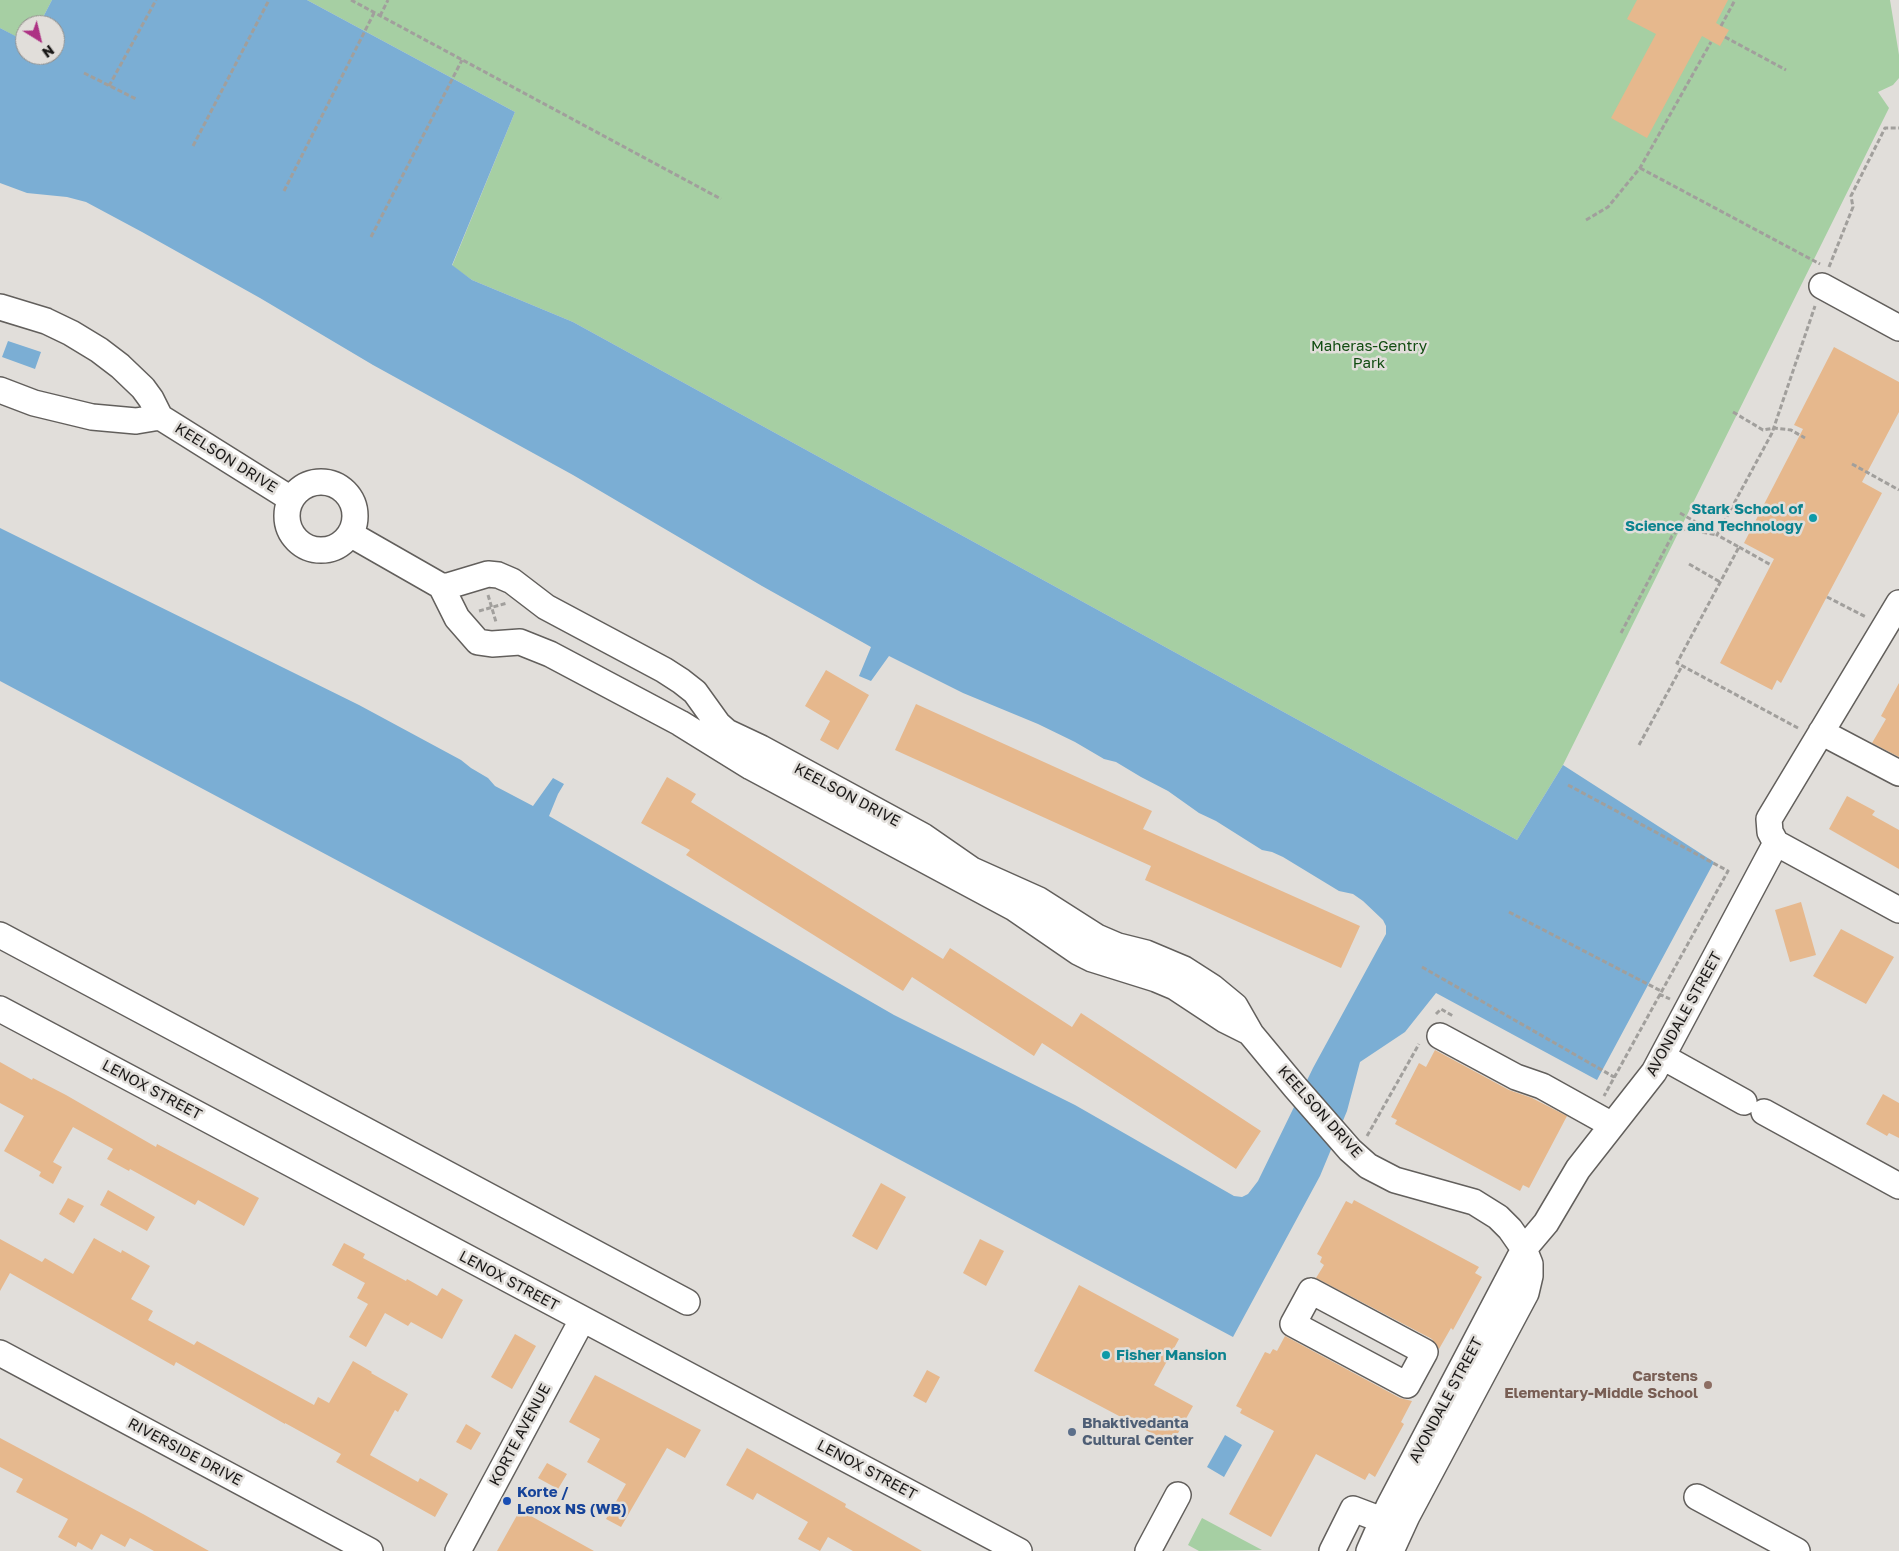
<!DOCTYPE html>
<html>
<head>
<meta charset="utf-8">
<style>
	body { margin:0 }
	#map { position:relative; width:1899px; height:1551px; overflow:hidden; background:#e1deda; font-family:"Golos Text",sans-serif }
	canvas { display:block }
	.north { position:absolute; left:15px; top:15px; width:50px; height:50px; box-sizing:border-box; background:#e1deda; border:1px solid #928f8c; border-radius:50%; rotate:144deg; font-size:14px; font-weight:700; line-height:20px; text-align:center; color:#1b1918 }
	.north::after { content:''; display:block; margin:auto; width:18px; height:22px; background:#ad3284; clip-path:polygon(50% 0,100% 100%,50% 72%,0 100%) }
</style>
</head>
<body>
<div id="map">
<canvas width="1899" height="1551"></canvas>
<div class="north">N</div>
</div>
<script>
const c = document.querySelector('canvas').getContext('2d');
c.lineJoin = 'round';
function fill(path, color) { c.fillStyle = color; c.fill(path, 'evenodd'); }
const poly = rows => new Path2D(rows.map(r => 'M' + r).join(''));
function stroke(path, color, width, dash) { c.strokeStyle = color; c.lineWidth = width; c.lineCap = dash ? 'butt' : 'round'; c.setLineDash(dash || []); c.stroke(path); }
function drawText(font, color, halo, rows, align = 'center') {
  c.font = font + ' "Golos Text",sans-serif'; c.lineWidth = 5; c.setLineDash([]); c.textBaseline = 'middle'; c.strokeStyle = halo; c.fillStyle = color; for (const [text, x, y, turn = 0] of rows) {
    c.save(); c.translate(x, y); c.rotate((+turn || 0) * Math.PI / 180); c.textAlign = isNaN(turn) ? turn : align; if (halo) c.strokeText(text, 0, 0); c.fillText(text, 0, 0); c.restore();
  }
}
const green = poly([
	[0,0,52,0,39,25,25,25,24,41,0,28],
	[307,0,1890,0,1899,55,1899,78,1893,85,1878,92,1889,108,1563,765,1517,840,573,322,472,280,452,266,515,112],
	[1202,1518,1262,1550,1199,1551,1188,1545]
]);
const water = poly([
	[52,0,307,0,515,112,452,265,472,280,573,322,1517,840,1563,765,1714,862,1597,1080,1436,993,1405,1032,1360,1062,1347,1111,1320,1176,1233,1337,0,681,0,528,359,705,461,760,471,768,488,778,495,786,533,806,553,778,564,784,558,794,549,816,894,1015,1075,1105,1234,1196,1242,1197,1248,1194,1258,1181,1313,1068,1386,934,1386,926,1383,920,1363,901,1353,894,1339,891,1283,857,1272,852,1262,850,1216,821,1199,813,1168,791,1141,777,1116,762,1104,759,1075,742,1038,724,963,693,889,656,871,681,859,676,871,647,762,586,573,475,373,365,260,298,142,232,86,202,67,197,27,193,0,183,0,28,25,41,25,55,55,55,55,25,39,25],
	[8,341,41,352,35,369,2,357],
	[1225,1435,1242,1445,1224,1477,1207,1467]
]);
const building = poly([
	[1637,0,1728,0,1716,23,1729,30,1720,46,1702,36,1647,138,1611,118,1656,34,1627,19],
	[1834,347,1899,382,1899,412,1862,482,1882,493,1781,683,1777,680,1772,690,1720,663,1774,559,1744,543,1803,429,1794,425],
	[826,670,869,695,838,750,820,740,830,721,805,706],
	[1899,683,1899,757,1872,743,1886,719,1881,716],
	[916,704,1152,811,1143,829,1360,926,1341,968,1145,880,1151,866,895,750],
	[667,777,696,794,691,802,943,959,950,948,1072,1027,1081,1013,1261,1131,1236,1169,1042,1043,1034,1056,912,977,903,991,686,855,690,850,641,823],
	[1847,796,1875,811,1872,815,1899,830,1899,869,1829,829],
	[1801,902,1816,955,1790,962,1775,910],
	[1841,929,1894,957,1866,1004,1813,976],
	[1435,1050,1509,1090,1532,1098,1567,1116,1529,1188,1523,1185,1520,1191,1395,1124,1397,1120,1391,1117,1419,1063,1426,1067],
	[0,1062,32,1080,33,1078,66,1095,156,1147,157,1144,259,1198,244,1226,198,1200,195,1205,130,1169,129,1171,107,1159,113,1149,73,1127,53,1162,62,1167,53,1184,39,1176,41,1172,4,1151,24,1116,0,1103],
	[1883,1094,1899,1103,1899,1138,1889,1133,1887,1136,1866,1124],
	[881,1183,906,1197,877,1250,852,1236],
	[108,1190,155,1217,147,1231,100,1205],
	[68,1198,84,1206,74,1223,59,1214],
	[1354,1200,1479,1267,1475,1273,1482,1277,1453,1330,1451,1328,1439,1349,1432,1339,1316,1278,1324,1265,1320,1262,1322,1257,1317,1254,1346,1201,1352,1204],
	[94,1238,121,1253,122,1250,150,1266,131,1299,153,1311,148,1320,194,1345,197,1341,314,1405,318,1397,329,1403,353,1361,372,1372,371,1373,408,1394,398,1412,395,1410,370,1455,418,1482,420,1478,448,1494,435,1517,336,1462,341,1454,285,1423,285,1424,176,1362,174,1366,10,1273,0,1291,0,1239,42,1262,45,1258,73,1274],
	[980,1239,1004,1251,986,1286,963,1273],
	[344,1243,365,1254,363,1258,406,1281,407,1279,437,1296,442,1288,463,1300,442,1339,411,1322,408,1326,385,1313,366,1347,349,1337,368,1304,357,1298,365,1283,332,1265],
	[1079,1285,1179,1339,1154,1385,1193,1406,1172,1444,1034,1371],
	[515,1334,536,1346,512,1389,491,1377],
	[1285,1336,1400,1398,1412,1401,1401,1422,1404,1424,1375,1477,1369,1473,1365,1480,1316,1454,1271,1537,1229,1514,1274,1431,1240,1413,1242,1409,1236,1406,1265,1352,1270,1354,1273,1349,1277,1351],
	[927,1370,940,1377,926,1403,913,1396],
	[595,1375,701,1430,685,1458,667,1448,621,1527,606,1519,626,1484,587,1462,600,1439,569,1422],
	[466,1424,481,1433,471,1450,456,1442],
	[0,1438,143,1514,209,1551,154,1551,130,1538,125,1547,101,1534,92,1550,78,1542,76,1547,58,1537,68,1519,16,1492,23,1479,0,1467],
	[747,1448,846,1504,845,1507,922,1551,853,1551,828,1537,820,1551,798,1539,808,1522,757,1493,753,1500,726,1485],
	[547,1463,567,1474,558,1489,538,1478],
	[520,1510,594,1551,497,1551]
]);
const path = poly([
	[351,0,721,199],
	[380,16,388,0],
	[1721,26,1735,0],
	[1725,37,1786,70],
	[84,73,136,99],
	[109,86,156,0],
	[193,146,269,0],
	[1640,168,1820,264],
	[284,191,374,13],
	[1586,220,1608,207,1640,168,1711,42],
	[371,237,462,60],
	[1829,267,1853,207,1851,196,1885,128,1899,128],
	[1733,412,1763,430,1774,428,1791,430,1805,438],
	[1852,464,1899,490],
	[1680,513,1713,532],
	[1739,547,1771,565],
	[1689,564,1720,582],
	[488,595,496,622],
	[1827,597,1866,617],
	[479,611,507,603],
	[1621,633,1672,536,1677,531,1686,529,1717,535],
	[1798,728,1677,663,1739,547,1717,535,1772,433,1815,306],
	[1639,745,1682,666],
	[1568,785,1728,871,1604,1096],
	[1509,912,1661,991],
	[1422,967,1614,1077],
	[1659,994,1670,999],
	[1436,1014,1441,1009,1453,1016],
	[1367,1136,1419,1044]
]);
const minor = poly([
	[1822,286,1899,328],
	[0,307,46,321,71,333,99,350,120,366,143,388,151,399,160,417,291,499],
	[0,390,34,403,92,417,136,421,160,417],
	'287 516a34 34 0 1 1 68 0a34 34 0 1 1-68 0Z',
	[350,534,441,586,448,586,488,574,498,575,512,581,546,607,664,670,681,681,695,692,718,724,727,732,761,748,923,836,972,870,1039,900,1097,937,1118,946,1146,953,1184,969,1212,987,1235,1006,1251,1034,1295,1087,1350,1150,1368,1166,1395,1180,1474,1202,1498,1217,1510,1229,1524,1249,1530,1264,1530,1276,1526,1293,1407,1516,1391,1551],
	[441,586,457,618,478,642,492,644,520,642,550,654,680,723,751,767,1014,908,1078,952,1092,959,1156,979,1175,987,1225,1020,1249,1032],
	[1899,603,1769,819,1770,832,1776,843,1899,910],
	[1821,732,1899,773],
	[0,935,687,1302],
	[0,1009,1019,1551],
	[1440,1036,1516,1077,1542,1086,1612,1125],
	[1663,1057,1744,1102],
	[1764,1112,1899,1186],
	[1311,1291,1425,1352,1407,1385,1293,1324,1311,1291],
	[0,1353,370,1551],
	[1697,1497,1797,1551],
	[458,1551,582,1320],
	[1148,1551,1178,1495],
	[1332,1551,1353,1509,1398,1526],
	[1369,1551,1389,1506,1524,1249,1546,1223,1578,1169,1654,1072,1776,843]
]);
const markers = [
	[1813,518,5,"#0f9aa8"],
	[1106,1355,5,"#0f9aa8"],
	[1708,1385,5,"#8d6e63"],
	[1072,1432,5,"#5c6f8a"],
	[507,1501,5,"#1a4fb4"]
];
const parkNames = [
	["Maheras-Gentry",1369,346],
	["Park",1369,363]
];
const streetNames = [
	["KEELSON DRIVE",226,458,32],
	["KEELSON DRIVE",847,795,28],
	["AVONDALE STREET",1684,1014,-61],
	["LENOX STREET",152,1090,28],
	["KEELSON DRIVE",1320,1112,48],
	["LENOX STREET",509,1281,28],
	["AVONDALE STREET",1446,1400,-62],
	["KORTE AVENUE",520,1435,-62],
	["RIVERSIDE DRIVE",185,1452,28],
	["LENOX STREET",867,1470,28]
];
const cultureNames = [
	["Stark School of",1803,509],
	["Science and Technology",1803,526],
	["Fisher Mansion",1116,1355,"left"]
];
const educationNames = [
	["Carstens",1698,1376],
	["Elementary-Middle School",1698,1393]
];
const serviceNames = [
	["Bhaktivedanta",1082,1423],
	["Cultural Center",1082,1440]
];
const transitNames = [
	["Korte /",517,1492],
	["Lenox NS (WB)",517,1509]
];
fill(green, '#a6cfa3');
fill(water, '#7baed4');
fill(building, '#e6b88d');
stroke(minor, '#625f5c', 28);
stroke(path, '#a19f9c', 3, [5, 2.5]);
stroke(minor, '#fff', 25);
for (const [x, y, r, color] of markers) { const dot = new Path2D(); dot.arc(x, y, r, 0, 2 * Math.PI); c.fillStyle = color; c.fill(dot); stroke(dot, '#e1deda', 2); }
drawText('15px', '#114c11', '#e1deda', parkNames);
drawText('15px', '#1b1918', '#e1deda', streetNames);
drawText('bold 15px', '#0d838f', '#e1deda', cultureNames, 'right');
drawText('bold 15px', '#785e54', '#e1deda', educationNames, 'right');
drawText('bold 15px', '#4e5e75', '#e1deda', serviceNames, 'left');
drawText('bold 15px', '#164399', '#e1deda', transitNames, 'left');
</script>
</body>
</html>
